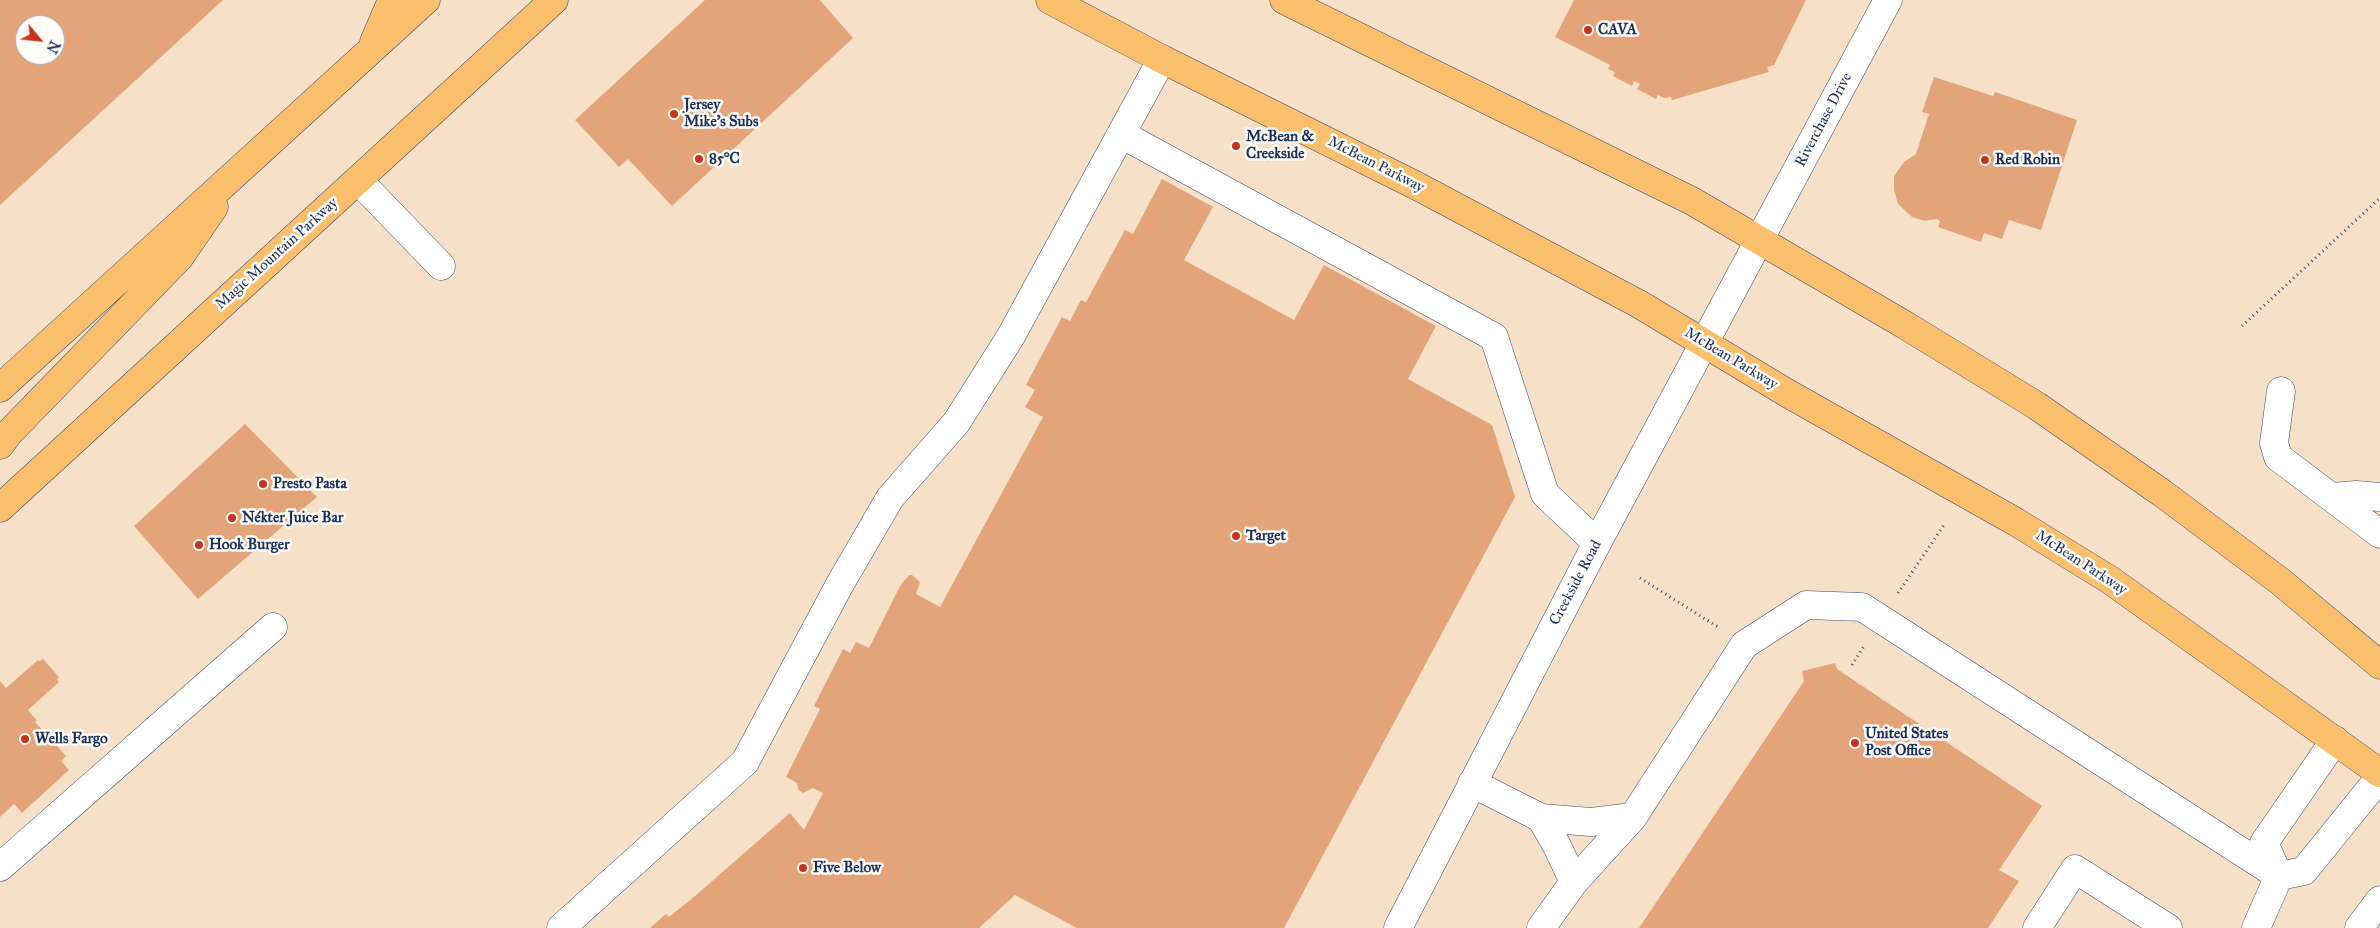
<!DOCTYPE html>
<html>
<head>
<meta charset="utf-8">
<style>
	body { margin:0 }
	#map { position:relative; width:2380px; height:928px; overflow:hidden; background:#f6e0c8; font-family:"IM FELL Great Primer",serif }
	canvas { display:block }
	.north { position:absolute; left:15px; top:15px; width:50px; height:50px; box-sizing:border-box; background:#fdfcf7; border:1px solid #a3aaba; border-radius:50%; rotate:118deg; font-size:14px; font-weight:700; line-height:20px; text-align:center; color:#1b2f5e }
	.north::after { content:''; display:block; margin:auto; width:18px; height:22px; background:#c8321e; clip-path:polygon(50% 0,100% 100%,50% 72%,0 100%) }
</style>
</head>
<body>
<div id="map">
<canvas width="2380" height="928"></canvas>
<div class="north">N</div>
</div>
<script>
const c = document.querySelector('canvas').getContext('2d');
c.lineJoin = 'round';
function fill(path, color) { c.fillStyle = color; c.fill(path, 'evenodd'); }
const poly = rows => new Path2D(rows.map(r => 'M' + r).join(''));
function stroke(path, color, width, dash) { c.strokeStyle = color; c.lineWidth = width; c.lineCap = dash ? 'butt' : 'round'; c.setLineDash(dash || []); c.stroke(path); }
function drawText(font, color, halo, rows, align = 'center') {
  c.font = font + ' "IM FELL Great Primer",serif'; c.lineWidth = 5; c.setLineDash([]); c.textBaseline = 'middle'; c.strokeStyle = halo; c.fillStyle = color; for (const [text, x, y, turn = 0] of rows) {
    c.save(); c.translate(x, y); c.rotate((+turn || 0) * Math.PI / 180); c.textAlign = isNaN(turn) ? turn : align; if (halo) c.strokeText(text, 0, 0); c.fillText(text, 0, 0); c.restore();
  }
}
const building = poly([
	[0,0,223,0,0,205],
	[25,25,55,25,55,55,25,55],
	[705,0,820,0,853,38,672,206,628,159,619,167,575,120],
	[1574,0,1806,0,1774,65,1767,67,1769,72,1672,100,1671,97,1664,98,1658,95,1656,99,1637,89,1640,84,1634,81,1632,86,1613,76,1615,72,1608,69,1610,65,1555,37],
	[1934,77,1993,96,1995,92,2077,120,2041,230,2009,220,2002,239,1984,233,1981,242,1938,227,1940,221,1936,219,1925,221,1912,217,1898,204,1894,190,1894,176,1904,162,1916,154,1929,114,1922,112],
	[1162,179,1213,207,1184,260,1294,320,1324,265,1436,326,1408,379,1492,425,1515,497,1284,928,1077,928,1015,895,979,928,650,928,666,914,669,917,695,896,790,813,804,830,823,793,813,788,803,793,798,789,797,783,786,777,820,709,814,706,843,649,850,653,856,642,869,648,900,586,909,575,912,575,920,582,916,594,940,607,1043,417,1025,407,1035,390,1026,385,1062,317,1070,321,1081,300,1086,302,1125,230,1133,234],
	[245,424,317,497,198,599,134,526],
	[43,659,59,677,57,679,59,682,28,710,37,721,35,722,66,756,61,761,69,770,22,813,14,804,0,817,0,681,6,688,38,660,40,661],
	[1835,663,1837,669,2042,806,1999,870,2019,881,1988,928,1639,928,1804,681,1802,671]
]);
const path = poly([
	[2242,326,2380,198],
	[1640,578,1718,627],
	[1898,593,1944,525],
	[1852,665,1864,646]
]);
const minor = poly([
	[1121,134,1494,337,1545,494,1597,543],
	[358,180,441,266],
	[2281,391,2274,443,2278,457,2380,534],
	[2333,497,2356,495,2380,497],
	[1472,783,1541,818,1591,822,1633,817],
	[1541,818,1557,846,1574,882],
	[0,867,273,627],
	[561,928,745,762,840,584,890,498,956,423,1011,336,1162,59],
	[1398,928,1597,543,1888,0],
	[1541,928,1574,882,1633,817,1744,645,1806,605,1862,607,2279,876,2304,871,2380,777],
	[2037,928,2075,869,2168,928],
	[2256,928,2279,876,2264,843,2335,740],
	[2359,928,2380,900]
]);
const major = poly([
	[1050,0,1162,59,1417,186,1639,304,1787,393,2016,522,2110,580,2380,773],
	[1284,0,1692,201,1905,325,2037,406,2162,493,2281,582,2380,665],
	[374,42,392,0],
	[0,388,426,0],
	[0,445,8,434,179,258,214,207],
	[0,508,554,0]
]);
const markers = [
	[1588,30,5,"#c8321e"],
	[674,114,5,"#c8321e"],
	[1236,146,5,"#c8321e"],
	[699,159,5,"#c8321e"],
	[1985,160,5,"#c8321e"],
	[263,484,5,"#c8321e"],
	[232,518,5,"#c8321e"],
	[1236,536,5,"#c8321e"],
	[199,545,5,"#c8321e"],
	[25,739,5,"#c8321e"],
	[1855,743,5,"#c8321e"],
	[803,868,5,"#c8321e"]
];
const poiNames = [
	["CAVA",1598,30],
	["Jersey",684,105],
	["Mike's Subs",684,122],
	["McBean &",1246,137],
	["Creekside",1246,154],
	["85°C",709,159],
	["Red Robin",1995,160],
	["Presto Pasta",273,484],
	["Nékter Juice Bar",242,518],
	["Target",1246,536],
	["Hook Burger",209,545],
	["United States",1865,734],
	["Post Office",1865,751],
	["Wells Fargo",35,739],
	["Five Below",813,868]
];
const streetNames = [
	["Riverchase Drive",1824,120,-62],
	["McBean Parkway",1376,165,27],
	["Magic Mountain Parkway",277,254,-42],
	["McBean Parkway",1731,359,31],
	["McBean Parkway",2081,563,33],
	["Creekside Road",1576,583,-62]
];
fill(building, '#e4a47a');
stroke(minor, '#3c4a6e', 29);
stroke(major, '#3c4a6e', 29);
stroke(path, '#3c4a6e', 3, [1, 4]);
stroke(minor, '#fff', 28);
stroke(major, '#f9bf6d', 28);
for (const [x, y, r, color] of markers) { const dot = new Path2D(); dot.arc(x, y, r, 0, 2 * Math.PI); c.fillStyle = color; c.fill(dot); stroke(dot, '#fdfcf7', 2); }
drawText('bold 15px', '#1b2f5e', '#fdfcf7', poiNames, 'left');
drawText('15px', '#1b2f5e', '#fdfcf7', streetNames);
</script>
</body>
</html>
